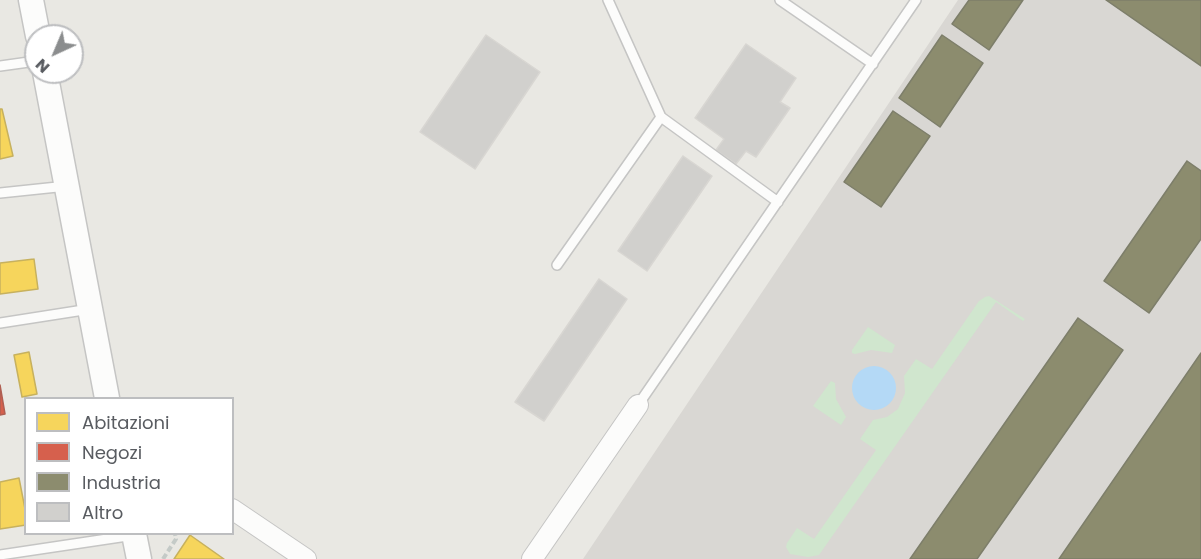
<!DOCTYPE html>
<html>
<head>
<meta charset="utf-8">
<style>
	body { margin:0 }
	#map { position:relative; width:1201px; height:559px; overflow:hidden; background:#e9e8e3; font-family:Poppins,sans-serif }
	canvas { display:block }
	.legend { position:absolute; left:24px; top:397px; width:210px; height:138px; box-sizing:border-box; background:#fff; border:2px solid #bdbec0; margin:0; padding:8px 10px; list-style:none; font-size:18px; color:#595c61 }
	.legend li { display:flex; align-items:center; gap:12px; height:30px }
	.legend b { width:30px; border:2px solid #bdbec0 }
	.north { position:absolute; left:24px; top:24px; width:60px; height:60px; box-sizing:border-box; background:#fff; border:2px solid #bdbec0; border-radius:50%; rotate:224deg; font-size:16px; font-weight:700; line-height:24px; text-align:center; color:#595c61 }
	.north::after { content:''; display:block; margin:auto; width:21px; height:27px; background:#8b8d8e; clip-path:polygon(50% 0,100% 100%,50% 72%,0 100%) }
</style>
</head>
<body>
<div id="map">
<canvas width="1201" height="559"></canvas>
<ul class="legend">
<li><b style="height:16px;background:#f6d55c"></b>Abitazioni</li>
<li><b style="height:16px;background:#d6604d"></b>Negozi</li>
<li><b style="height:16px;background:#8c8c6e"></b>Industria</li>
<li><b style="height:16px;background:#d1d0cd"></b>Altro</li>
</ul>
<div class="north">N</div>
</div>
<script>
const c = document.querySelector('canvas').getContext('2d');
c.lineJoin = 'round';
function fill(path, color) { c.fillStyle = color; c.fill(path, 'evenodd'); }
const poly = rows => new Path2D(rows.map(r => 'M' + r).join(''));
function stroke(path, color, width, dash) { c.strokeStyle = color; c.lineWidth = width; c.lineCap = dash ? 'butt' : 'round'; c.setLineDash(dash || []); c.stroke(path); }
const industrial = poly([
	[958,0,1201,0,1201,559,583,559]
]);
const green = poly([
	[989,296,1025,319,1023,321,996,302,819,555,808,557,790,554,786,547,787,543,797,528,814,539,876,450,860,439,873,420,887,417,898,409,905,393,904,376,916,359,932,369,979,301,985,297],
	[868,327,895,345,892,353,871,350,855,354,852,353,852,350],
	[831,381,835,383,836,399,846,417,841,425,813,406]
]);
const water = poly([
	'852 388a22 22 0 1 1 44 0a22 22 0 1 1-44 0Z'
]);
const homes = poly([
	[0,109,2,109,13,156,0,159,0,109],
	[34,259,38,289,0,294,0,263,34,259],
	[29,352,37,394,22,397,14,355,29,352],
	[19,478,26,514,26,525,0,529,0,482,19,478],
	[190,535,224,559,174,559,190,535]
]);
const shops = poly([
	[0,385,5,414,0,415,0,385]
]);
const industry = poly([
	[969,0,1023,0,989,50,952,24,969,0],
	[1106,0,1201,0,1201,66,1106,0],
	[942,35,983,63,940,127,899,98,942,35],
	[893,111,930,136,881,207,844,182,893,111],
	[1187,161,1201,171,1201,239,1149,313,1104,281,1187,161],
	[1078,318,1123,350,977,559,910,559,1078,318],
	[1201,353,1201,559,1059,559,1201,353]
]);
const building = poly([
	[486,35,540,72,475,169,420,132,486,35],
	[746,44,796,78,780,102,790,108,756,157,746,151,736,164,716,150,724,139,695,118,746,44],
	[683,156,712,176,647,271,618,251,683,156],
	[599,279,627,299,544,421,515,402,599,279]
]);
const path = poly([
	[163,559,176,539,175,534]
]);
const service = poly([
	[608,0,661,117],
	[780,0,873,64],
	[0,66,36,61],
	[0,193,67,186],
	[557,265,661,117,778,202],
	[0,323,90,309],
	[638,405,916,0],
	[0,555,134,535]
]);
const minor = poly([
	[232,509,306,559],
	[532,559,638,405]
]);
const tertiary = poly([
	[31,0,38,36],
	[45,72,107,398],
	[134,534,139,559]
]);
fill(industrial, '#d9d7d3');
fill(green, '#d0e6ce');
fill(water, '#b4d9f6');
fill(homes, '#f6d55c');
stroke(homes, '#c7b15e', 1.5);
fill(shops, '#d6604d');
stroke(shops, '#b05f53', 1.5);
fill(industry, '#8c8c6e');
stroke(industry, '#7d7e6a', 1.5);
fill(building, '#d1d0cd');
stroke(building, '#d8d6d2', 1.5);
stroke(service, '#c5c5c4', 12);
stroke(minor, '#c5c5c4', 22);
stroke(tertiary, '#c5c5c4', 27);
stroke(path, '#c4cac7', 4, [6, 3]);
stroke(service, '#fcfcfb', 9);
stroke(minor, '#fcfcfb', 20);
stroke(tertiary, '#fcfcfb', 24);
</script>
</body>
</html>
